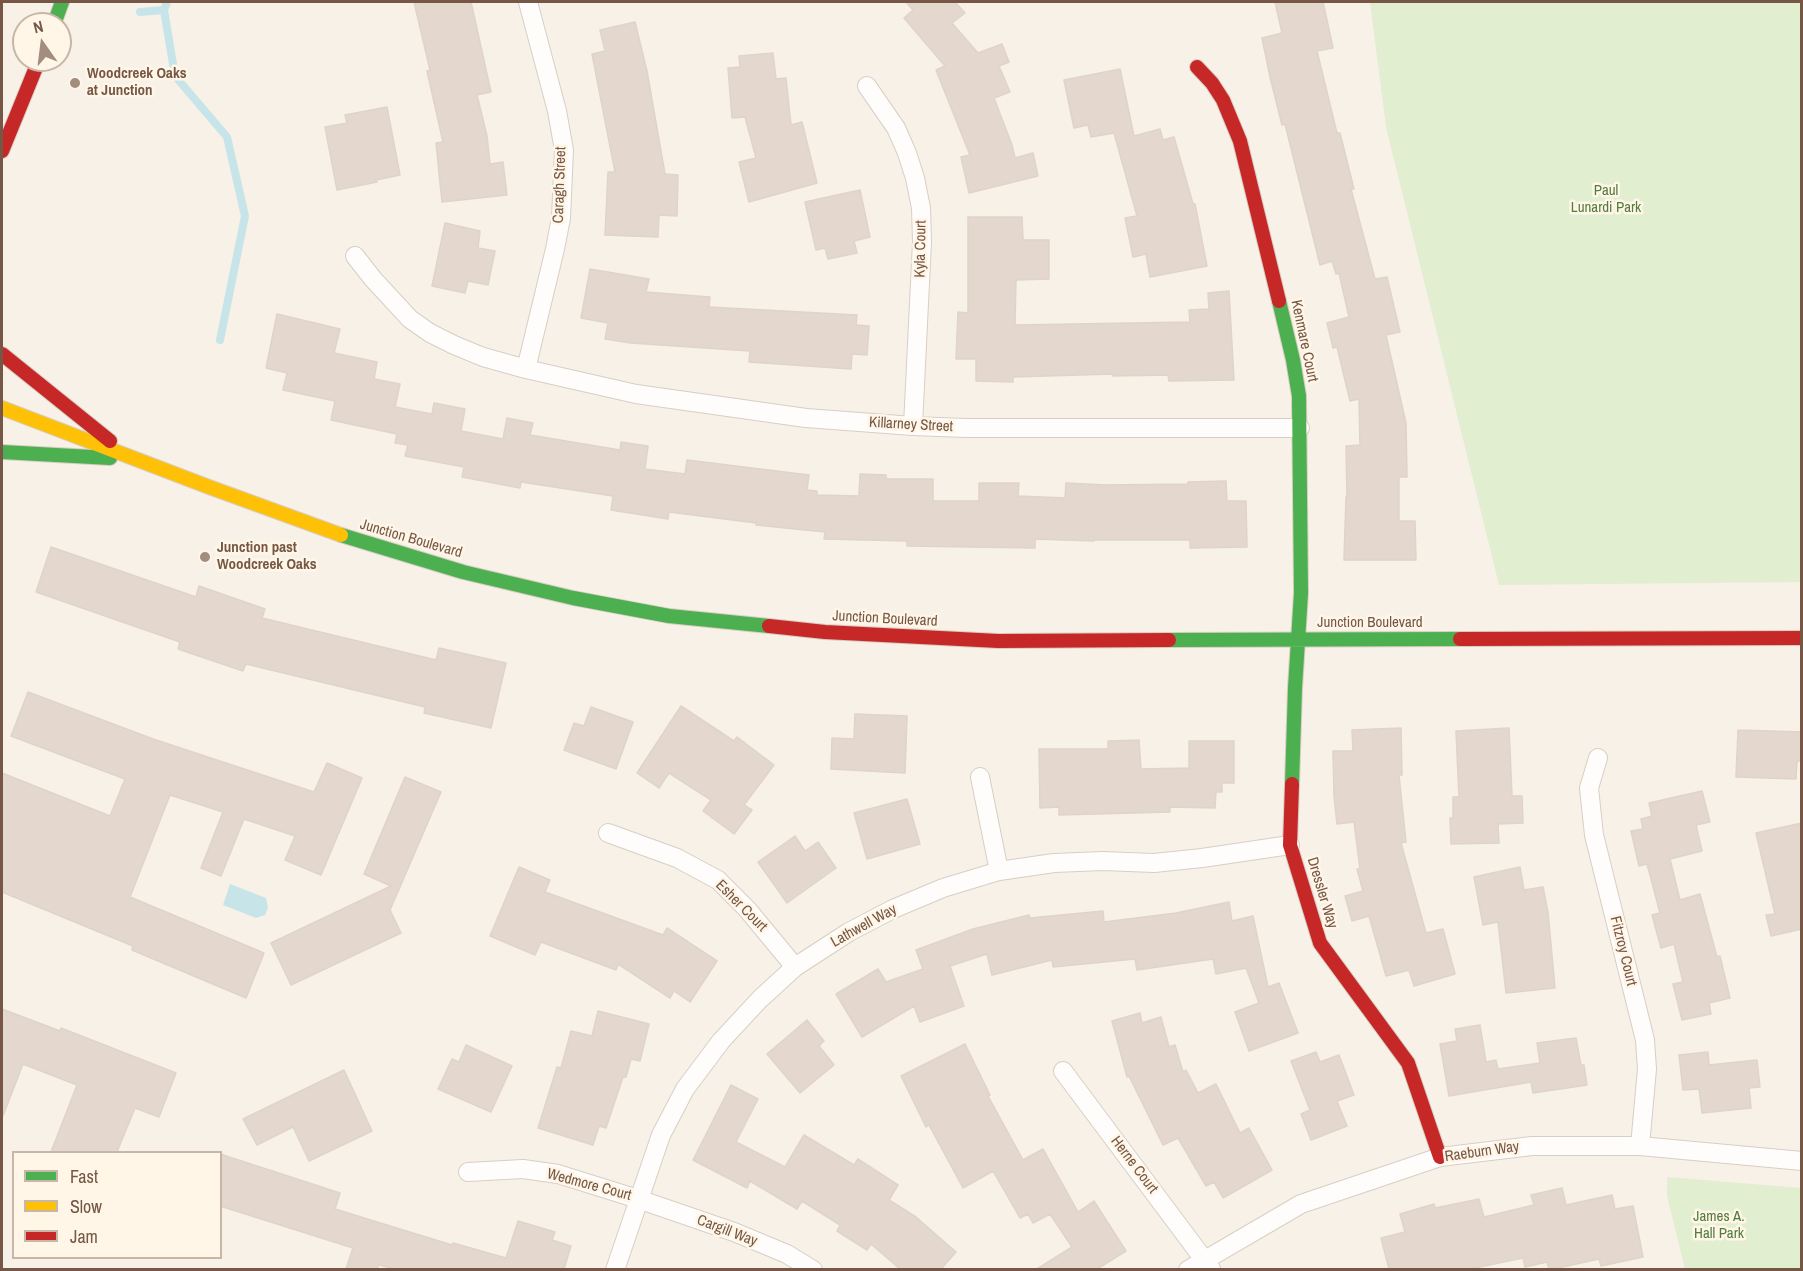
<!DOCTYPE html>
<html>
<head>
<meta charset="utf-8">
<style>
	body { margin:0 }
	#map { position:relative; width:1803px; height:1271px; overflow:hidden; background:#f7f1e7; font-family:"Archivo Narrow",sans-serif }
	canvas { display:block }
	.frame { position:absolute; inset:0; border:3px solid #765746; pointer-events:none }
	.legend { position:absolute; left:12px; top:1151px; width:210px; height:108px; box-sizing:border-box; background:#fff6e7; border:2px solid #c8b6a7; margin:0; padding:8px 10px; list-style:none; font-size:18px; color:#765746 }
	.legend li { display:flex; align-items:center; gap:12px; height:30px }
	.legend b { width:30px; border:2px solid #c8b6a7 }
	.north { position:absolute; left:12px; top:12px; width:60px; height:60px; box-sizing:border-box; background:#fff6e7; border:2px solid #c8b6a7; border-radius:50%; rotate:346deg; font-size:16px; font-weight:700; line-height:24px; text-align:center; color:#765746 }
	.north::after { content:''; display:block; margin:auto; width:21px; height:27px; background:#a38d7e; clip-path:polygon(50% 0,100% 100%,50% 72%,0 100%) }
</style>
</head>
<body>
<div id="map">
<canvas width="1803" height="1271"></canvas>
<div class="frame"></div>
<ul class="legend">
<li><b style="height:8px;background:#4caf50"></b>Fast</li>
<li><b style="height:8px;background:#ffc107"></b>Slow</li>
<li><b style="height:8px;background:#c62828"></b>Jam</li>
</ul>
<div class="north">N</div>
</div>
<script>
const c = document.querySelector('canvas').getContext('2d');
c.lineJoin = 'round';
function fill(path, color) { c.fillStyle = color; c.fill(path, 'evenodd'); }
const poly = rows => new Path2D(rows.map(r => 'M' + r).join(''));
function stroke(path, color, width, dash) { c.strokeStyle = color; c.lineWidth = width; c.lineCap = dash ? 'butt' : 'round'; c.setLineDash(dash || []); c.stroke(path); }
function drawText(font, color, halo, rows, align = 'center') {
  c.font = font + ' "Archivo Narrow",sans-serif'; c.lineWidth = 5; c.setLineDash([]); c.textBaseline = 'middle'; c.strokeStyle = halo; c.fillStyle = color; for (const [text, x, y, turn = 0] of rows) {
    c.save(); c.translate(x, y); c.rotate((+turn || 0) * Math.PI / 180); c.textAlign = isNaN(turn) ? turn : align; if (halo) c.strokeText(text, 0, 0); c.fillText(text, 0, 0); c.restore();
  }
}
const green = poly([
	[1370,2,1801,2,1801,582,1499,585,1386,127],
	[1667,1177,1801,1188,1801,1269,1685,1269,1667,1196]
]);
const water = poly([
	[230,884,266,898,268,908,265,915,256,918,223,905]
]);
const stream = poly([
	[164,10,175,76,227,137,245,216,220,340],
	[140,12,164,10,167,2]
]);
const building = poly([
	[414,2,471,2,491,92,477,95,487,136,490,164,503,162,507,195,442,202,436,143,443,142,427,71,430,70,414,2],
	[906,2,955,2,965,13,952,23,978,53,1002,44,1009,62,999,66,1010,92,994,98,1012,145,1015,158,1033,153,1038,176,969,193,961,157,970,155,936,70,945,66,904,18,913,10,906,2],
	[1275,2,1323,2,1333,48,1317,51,1337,133,1340,133,1354,189,1351,189,1375,279,1387,277,1400,332,1386,335,1406,423,1407,477,1399,477,1399,521,1415,521,1416,560,1344,560,1346,497,1347,497,1346,446,1360,445,1359,399,1350,401,1337,347,1333,348,1327,323,1349,317,1339,273,1336,274,1332,261,1320,265,1285,124,1282,125,1270,77,1262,38,1282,33,1275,2],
	[635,22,647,71,665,174,678,175,677,216,659,215,658,237,605,235,608,172,615,172,592,54,605,51,600,30,635,22],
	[773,53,776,79,786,78,791,125,802,122,817,183,749,202,739,162,756,158,745,117,732,118,728,68,740,67,739,56,773,53],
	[1120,69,1134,136,1160,129,1163,140,1174,137,1193,204,1195,204,1207,266,1150,277,1146,254,1133,257,1125,218,1137,216,1114,133,1091,137,1088,125,1074,128,1064,80,1120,69],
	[387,107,400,175,376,180,377,182,337,190,325,127,347,123,345,115,387,107],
	[860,190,870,237,854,241,857,253,828,259,825,248,816,250,805,202,860,190],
	[968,217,1022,217,1023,240,1049,240,1049,279,1016,280,1015,325,1190,322,1189,310,1209,309,1208,293,1229,291,1234,380,1169,381,1168,375,1113,376,1113,374,1013,377,1013,382,976,381,976,359,956,359,958,312,968,313,968,217],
	[445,223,480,231,478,248,495,251,488,285,468,281,465,293,432,286,445,223],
	[590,269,649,279,646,292,710,297,709,307,857,315,856,325,869,326,867,355,852,354,851,369,749,362,750,351,631,343,605,339,608,323,581,318,590,269],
	[277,314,340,329,334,353,377,362,374,379,400,384,395,407,432,414,434,403,465,409,461,431,503,439,507,418,533,423,530,435,620,450,621,442,648,446,645,469,685,474,687,460,809,475,807,490,817,491,817,495,859,496,860,474,886,475,886,479,933,479,933,501,979,501,979,483,1019,483,1018,496,1065,498,1066,483,1106,485,1188,484,1188,482,1226,481,1227,501,1246,501,1247,547,1190,548,1190,540,1094,540,1094,541,1035,539,1035,548,907,546,907,541,824,539,825,532,756,525,756,523,669,512,668,519,611,510,613,496,521,482,520,488,462,477,464,467,405,456,408,445,395,443,397,434,331,420,335,401,283,390,287,373,266,368,277,314],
	[51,547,196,597,199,586,265,609,262,618,436,660,439,648,506,663,491,728,424,713,425,707,246,664,243,671,178,649,180,642,36,592,51,547],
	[28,692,153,739,314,792,327,763,362,778,321,875,285,860,295,836,244,819,221,876,201,868,223,812,170,795,130,897,264,953,246,998,132,950,133,946,2,892,2,773,110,816,125,779,11,736,28,692],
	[681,706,734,741,737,737,774,765,744,805,752,810,734,834,703,811,711,800,669,773,659,788,637,773,681,706],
	[591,707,633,722,616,769,564,750,574,723,584,726,591,707],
	[855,714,907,716,905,773,831,769,832,738,854,739,855,714],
	[1401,728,1402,775,1399,775,1406,842,1401,843,1426,933,1443,929,1455,974,1414,986,1409,970,1386,976,1369,916,1352,921,1345,896,1363,891,1357,869,1360,869,1354,822,1337,824,1334,797,1333,751,1353,751,1352,730,1401,728],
	[1509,728,1512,796,1522,796,1523,823,1498,824,1499,843,1451,844,1450,818,1453,818,1453,797,1459,797,1456,731,1509,728],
	[1738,730,1802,732,1802,761,1797,761,1796,779,1736,777,1738,730],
	[1139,740,1141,769,1189,768,1189,741,1234,741,1234,783,1222,783,1222,792,1216,792,1215,808,1170,807,1170,812,1059,815,1059,807,1040,808,1039,749,1108,749,1108,741,1139,740],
	[405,777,441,792,390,910,401,933,291,985,271,943,391,886,364,874,405,777],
	[1702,791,1710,822,1696,825,1702,851,1670,859,1680,900,1700,894,1717,957,1720,956,1730,998,1709,1003,1711,1014,1682,1020,1673,984,1683,982,1674,944,1661,948,1652,915,1660,913,1647,864,1639,866,1631,831,1643,829,1641,819,1652,816,1649,803,1702,791],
	[907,799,920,844,867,859,854,813,907,799],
	[1802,823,1802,929,1771,936,1766,915,1775,914,1756,833,1802,823],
	[795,836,805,851,818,842,836,868,787,903,758,862,795,836],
	[519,867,550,880,545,892,663,935,667,928,717,961,690,1002,674,991,670,998,618,964,616,970,541,942,535,955,490,936,519,867],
	[1520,867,1524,890,1543,887,1548,912,1555,988,1506,993,1498,922,1483,925,1474,877,1520,867],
	[1229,902,1232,921,1253,916,1268,987,1279,983,1298,1033,1249,1051,1235,1012,1259,1003,1246,968,1216,974,1213,959,1137,970,1135,959,1053,967,1052,960,992,975,987,954,950,966,964,1006,920,1022,914,1006,862,1037,836,994,878,969,886,982,923,969,916,950,973,929,1029,915,1030,918,1103,911,1104,922,1176,913,1229,902],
	[2,1009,60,1031,61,1028,176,1073,159,1117,135,1108,117,1152,51,1152,77,1085,23,1064,3,1116,2,1116,2,1009],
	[598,1011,649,1024,640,1061,631,1059,626,1077,623,1077,606,1128,599,1126,593,1145,538,1128,557,1067,561,1068,571,1031,592,1036,598,1011],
	[1140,1013,1142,1023,1161,1017,1169,1047,1175,1045,1183,1072,1186,1070,1198,1093,1216,1084,1240,1133,1249,1128,1272,1170,1223,1198,1214,1182,1206,1186,1178,1138,1163,1145,1129,1076,1127,1077,1112,1021,1140,1013],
	[807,1020,824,1041,819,1046,834,1065,800,1093,767,1054,807,1020],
	[1480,1025,1486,1062,1496,1060,1498,1069,1540,1063,1537,1043,1576,1038,1581,1065,1584,1065,1587,1085,1533,1093,1531,1082,1449,1096,1440,1044,1457,1041,1455,1029,1480,1025],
	[965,1044,990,1095,988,1096,1023,1160,1043,1149,1078,1212,1094,1201,1126,1251,1097,1269,1037,1269,1072,1247,1050,1214,1033,1223,1028,1214,1020,1218,993,1171,963,1188,929,1125,926,1127,901,1076,965,1044],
	[466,1045,512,1066,491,1112,438,1089,452,1059,459,1062,466,1045],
	[1316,1052,1320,1062,1339,1055,1354,1095,1337,1101,1347,1126,1311,1140,1301,1114,1310,1110,1291,1061,1316,1052],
	[1708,1052,1709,1065,1757,1060,1760,1087,1749,1088,1751,1108,1702,1113,1699,1089,1683,1090,1679,1055,1708,1052],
	[344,1070,372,1131,309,1161,293,1127,257,1145,243,1119,344,1070],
	[731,1085,758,1099,736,1142,785,1167,804,1135,854,1165,858,1159,898,1185,889,1200,916,1217,956,1252,941,1269,900,1269,871,1244,867,1250,837,1231,840,1225,802,1201,797,1209,750,1181,747,1188,693,1160,731,1085],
	[220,1154,340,1193,335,1209,452,1245,453,1243,506,1258,518,1221,555,1232,552,1240,571,1246,564,1269,395,1269,379,1265,377,1269,346,1269,353,1248,220,1206,220,1154],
	[1562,1188,1566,1205,1612,1195,1615,1209,1633,1206,1643,1257,1601,1266,1599,1259,1554,1269,1549,1269,1547,1262,1525,1267,1523,1258,1470,1269,1389,1269,1381,1238,1405,1232,1400,1214,1434,1204,1435,1208,1479,1199,1484,1217,1534,1205,1531,1195,1562,1188]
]);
const street = poly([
	[867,86,896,128,907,153,915,178,921,208,922,242,913,426],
	[355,256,373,279,410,319,430,333,454,345,483,357,526,369,636,394,806,418,913,426,965,428,1300,428],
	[526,369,555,249,561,218,564,150,557,111,528,2],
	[1598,758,1589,788,1594,835,1645,1040,1647,1069,1640,1146],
	[980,777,999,871],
	[608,833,677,858,718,880,747,909,795,967],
	[1063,1071,1211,1269],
	[468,1172,523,1169,558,1174,638,1199,734,1232,787,1254,813,1270],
	[615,1270,661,1135,685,1089,721,1041,760,999,795,967,849,932,893,909,943,888,999,871,1054,863,1103,861,1154,863,1202,858,1290,845],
	[1188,1270,1301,1204,1440,1157,1532,1146,1640,1146,1802,1161]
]);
const fast = poly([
	[54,24,62,2],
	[1279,301,1293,360,1299,396,1301,593,1295,688,1292,784],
	[2,452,110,458],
	[341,535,463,572,573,598,669,616,769,626],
	[1169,640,1460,639]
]);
const slow = poly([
	[2,408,209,487,341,535]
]);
const jam = poly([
	[1197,67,1212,83,1223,100,1240,141,1279,301],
	[2,151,39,60],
	[2,354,110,441],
	[769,626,825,632,998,641,1169,640],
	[1460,639,1802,638],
	[1292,784,1290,845,1320,943,1408,1063,1440,1157]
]);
const markers = [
	[75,83,6,"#a38d7e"],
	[205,557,6,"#a38d7e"]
];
const poiNames = [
	["Woodcreek Oaks",87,74],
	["at Junction",87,91],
	["Junction past",217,548],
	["Woodcreek Oaks",217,565]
];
const streetNames = [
	["Caragh Street",560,185,-88],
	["Kyla Court",921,249,-89],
	["Kenmare Court",1304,341,78],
	["Killarney Street",911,425,3],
	["Junction Boulevard",411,539,16],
	["Junction Boulevard",885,619,3],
	["Junction Boulevard",1370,623],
	["Dressler Way",1322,893,73],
	["Esher Court",741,906,45],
	["Lathwell Way",864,926,-29],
	["Fitzroy Court",1623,951,76],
	["Raeburn Way",1482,1152,-8],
	["Herne Court",1134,1165,53],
	["Wedmore Court",589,1185,15],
	["Cargill Way",727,1231,21]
];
const parkNames = [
	["Paul",1606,191],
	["Lunardi Park",1606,208],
	["James A.",1719,1217],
	["Hall Park",1719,1234]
];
fill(green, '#e2eed0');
fill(water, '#c7e5e8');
stroke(stream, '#c7e5e8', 8);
fill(building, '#e4d8ce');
stroke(building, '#e0d3c9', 1.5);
stroke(street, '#d8cec5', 20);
stroke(fast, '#d8cdc3', 16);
stroke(slow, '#d8cdc3', 16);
stroke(jam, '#d8cdc3', 16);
stroke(street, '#fefdfb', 18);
stroke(fast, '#4caf50', 14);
stroke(slow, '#ffc107', 14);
stroke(jam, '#c62828', 14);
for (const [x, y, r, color] of markers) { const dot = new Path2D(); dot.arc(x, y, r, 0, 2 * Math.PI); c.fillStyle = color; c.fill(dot); stroke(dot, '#fff6e7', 2); }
drawText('bold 15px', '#765746', '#fff6e7', poiNames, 'left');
drawText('15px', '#765746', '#fff6e7', streetNames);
drawText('15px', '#507d3d', '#fff6e7', parkNames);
</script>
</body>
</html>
